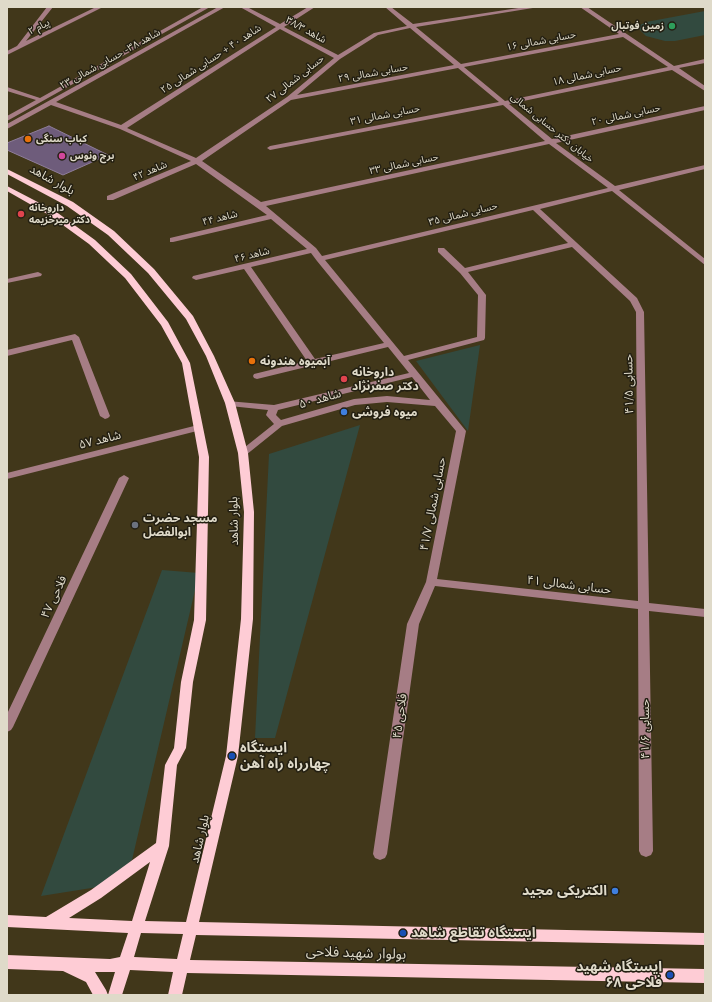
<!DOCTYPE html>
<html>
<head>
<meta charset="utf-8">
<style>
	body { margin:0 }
	#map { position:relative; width:712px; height:1002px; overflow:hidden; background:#41371a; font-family:Mulish,sans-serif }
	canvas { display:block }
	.frame { position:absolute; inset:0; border:8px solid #dfdac9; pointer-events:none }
</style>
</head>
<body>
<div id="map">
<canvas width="712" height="1002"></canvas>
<div class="frame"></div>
</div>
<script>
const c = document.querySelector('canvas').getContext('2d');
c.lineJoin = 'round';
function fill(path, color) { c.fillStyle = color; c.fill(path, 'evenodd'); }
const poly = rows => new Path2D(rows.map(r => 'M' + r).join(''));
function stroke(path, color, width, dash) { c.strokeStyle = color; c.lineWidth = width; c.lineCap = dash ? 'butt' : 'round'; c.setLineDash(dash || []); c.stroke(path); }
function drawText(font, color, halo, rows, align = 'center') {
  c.font = font + ' Mulish,"Noto Sans Arabic",sans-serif'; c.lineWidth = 3; c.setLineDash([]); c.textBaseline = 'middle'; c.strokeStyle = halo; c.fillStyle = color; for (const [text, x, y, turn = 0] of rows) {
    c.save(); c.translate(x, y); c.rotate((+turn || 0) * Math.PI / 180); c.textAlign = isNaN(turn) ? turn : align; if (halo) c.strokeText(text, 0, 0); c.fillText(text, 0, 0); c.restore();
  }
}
const green = poly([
	[705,11,705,35,675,41,665,41,646,36,639,29,640,25,646,22],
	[480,345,468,431,416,361],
	[360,425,275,738,255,738,269,454],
	[162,570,199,573,132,860,104,886,41,896]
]);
const building = poly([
	[49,126,108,155,63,175,7,150,7,143,49,126]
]);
const minor = poly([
	[47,7,53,7,26,41,96,7,103,7,7,55,7,51,17,46,47,7],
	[203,7,210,7,7,121,7,116,36,100,7,91,7,87,40,98,203,7],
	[218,7,225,7,56,102,121,125,276,27,240,7,247,7,280,24,308,7,315,7,284,27,338,55,374,33,407,26,385,7,391,7,413,24,525,7,539,7,416,27,461,64,619,34,580,7,587,7,674,66,705,59,705,63,679,68,705,86,705,91,672,70,509,104,552,139,705,106,705,110,556,143,615,186,705,165,705,169,619,190,705,259,705,265,612,191,540,209,637,298,644,312,649,603,705,609,705,617,649,611,653,851,651,855,646,857,641,855,639,851,638,609,435,586,419,624,387,854,385,858,380,860,375,858,373,854,407,624,426,582,456,431,435,406,387,402,355,405,282,426,246,455,240,455,238,453,240,451,274,424,266,415,268,410,230,406,225,403,227,401,274,405,409,373,388,347,257,379,254,378,253,376,254,374,307,361,244,269,196,280,192,278,193,276,307,249,271,219,173,242,170,242,170,238,267,215,196,164,113,200,107,200,107,196,191,161,120,129,51,105,7,129,7,124,218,7],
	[410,28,454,65,297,95,340,59,378,35,410,28],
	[280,29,334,58,287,97,196,158,127,128,280,29],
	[623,37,668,67,505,101,464,67,623,37],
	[458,68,499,102,270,146,267,148,270,150,503,105,545,141,261,202,202,161,291,100,458,68],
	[549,144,608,188,322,256,316,248,266,206,549,144],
	[533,210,568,243,465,268,444,248,438,248,438,252,460,273,478,295,477,337,404,356,325,260,533,210],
	[572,247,630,301,636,312,638,601,437,579,466,431,408,360,484,340,485,338,486,295,468,272,572,247],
	[311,253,317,261,384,343,315,359,251,267,311,253],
	[412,377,430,400,387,396,354,399,281,420,276,415,278,410,412,377],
	[38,272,42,274,41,276,7,283,7,279,38,272],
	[75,334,79,337,110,416,108,418,105,419,100,416,72,340,7,356,7,350,75,334],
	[198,425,203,428,201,430,7,479,7,473,198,425],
	[124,475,129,478,13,727,11,730,7,732,7,714,119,478,124,475]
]);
const major = poly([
	[7,169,73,202,114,231,154,269,193,316,214,356,235,403,248,453,254,512,253,619,238,756,199,922,705,933,705,945,196,935,190,960,705,969,705,983,187,973,182,995,168,995,173,972,130,970,122,995,93,995,86,982,63,971,7,969,7,955,110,959,120,957,128,933,7,927,7,915,46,917,91,890,156,843,165,765,174,748,181,682,194,620,199,457,182,363,161,325,125,278,89,244,49,215,7,191,7,186,55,211,95,240,131,274,168,322,190,363,209,457,206,620,193,682,186,748,177,765,169,846,145,921,186,922,226,756,241,619,244,512,238,453,225,403,206,356,186,319,148,273,108,235,67,206,7,174,7,169],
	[150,862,132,921,69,918,101,898,150,862],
	[141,933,183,934,177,959,134,957,141,933],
	[95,972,115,972,108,995,106,990,95,972]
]);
const markers = [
	[672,26,4,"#2e9e5b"],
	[28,139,4,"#e8710a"],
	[62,156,4,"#d1479c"],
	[21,214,4,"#e0444e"],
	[252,361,4,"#e8710a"],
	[344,379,4,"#e0444e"],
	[344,412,4,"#3f7fe0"],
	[135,525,4,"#6b7280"],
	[232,756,4,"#1a4fb4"],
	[615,891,4,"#3f7fe0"],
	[403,933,4,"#1a4fb4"],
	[670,975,4,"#1a4fb4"]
];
const farPoinames = [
	["زمین فوتبال",664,26,"right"],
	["کباب سنگی",36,139],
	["برج ونوس",70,156],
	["داروخانه",29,208],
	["دکتر میرخزیمه",29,220]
];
const farStreetnames = [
	["پیام ۲",39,27,-27],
	["شاهد ۳۸/۳",306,30,29],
	["حسابی شمالی ۱۶",541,41,-11],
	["شاهد ۳۸- حسابی شمالی ۲۳",110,59,-29],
	["شاهد ۴۰ + حسابی شمالی ۲۵",211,59,-33],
	["حسابی شمالی ۲۹",373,73,-10],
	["حسابی شمالی ۱۸",587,75,-12],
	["حسابی شمالی ۲۷",295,79,-38],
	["حسابی شمالی ۳۱",385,115,-11],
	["حسابی شمالی ۲۰",626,115,-12],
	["خیابان دکتر حسابی شمالی",552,128,39],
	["حسابی شمالی ۳۳",404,164,-12],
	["شاهد ۴۲",150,171,-23],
	["حسابی شمالی ۳۵",463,214,-14],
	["شاهد ۴۴",220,218,-14],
	["شاهد ۴۶",252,255,-14]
];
const streetNames = [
	["بلوار شاهد",52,180,29],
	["حسابی ۴۱/۵",629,384,-91],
	["شاهد ۵۰",320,399,-16],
	["شاهد ۵۷",100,440,-14],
	["حسابی شمالی ۴۱/۷",433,504,-79],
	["بلوار شاهد",234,521,-91],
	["حسابی شمالی ۴۱",569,585,7],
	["فلاحی ۴۷",54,597,-65],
	["فلاحی ۴۵",400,716,-82],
	["حسابی ۴۱/۶",645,729,-90],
	["بلوار شاهد",200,839,-77]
];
const poiNames = [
	["آبمیوه هندونه",260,361],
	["داروخانه",352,372],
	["دکتر صفرنژاد",352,386],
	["میوه فروشی",352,412],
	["مسجد حضرت",143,518],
	["ابوالفضل",143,532]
];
const nearPoinames = [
	["ایستگاه",240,748],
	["چهارراه راه آهن",240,764],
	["الکتریکی مجید",607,891,"right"],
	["ایستگاه تقاطع شاهد",411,933],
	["ایستگاه شهید",662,967,"right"],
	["فلاحی ۶۸",662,983,"right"]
];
const nearStreetnames = [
	["بولوار شهید فلاحی",356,953,2]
];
fill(green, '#324a3f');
fill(building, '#6e5c7b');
stroke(building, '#8f7e9b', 1);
fill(minor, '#a67d85');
fill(major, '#feccd5');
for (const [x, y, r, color] of markers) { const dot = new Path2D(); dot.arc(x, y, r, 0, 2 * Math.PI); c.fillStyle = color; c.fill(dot); stroke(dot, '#231f12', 1.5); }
drawText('bold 10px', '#dfdac9', '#231f12', farPoinames, 'left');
drawText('10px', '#dfdac9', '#231f12', farStreetnames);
drawText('12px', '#dfdac9', '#231f12', streetNames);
drawText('bold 12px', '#dfdac9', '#231f12', poiNames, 'left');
drawText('bold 14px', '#dfdac9', '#231f12', nearPoinames, 'left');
drawText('14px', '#dfdac9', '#231f12', nearStreetnames);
</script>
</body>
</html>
